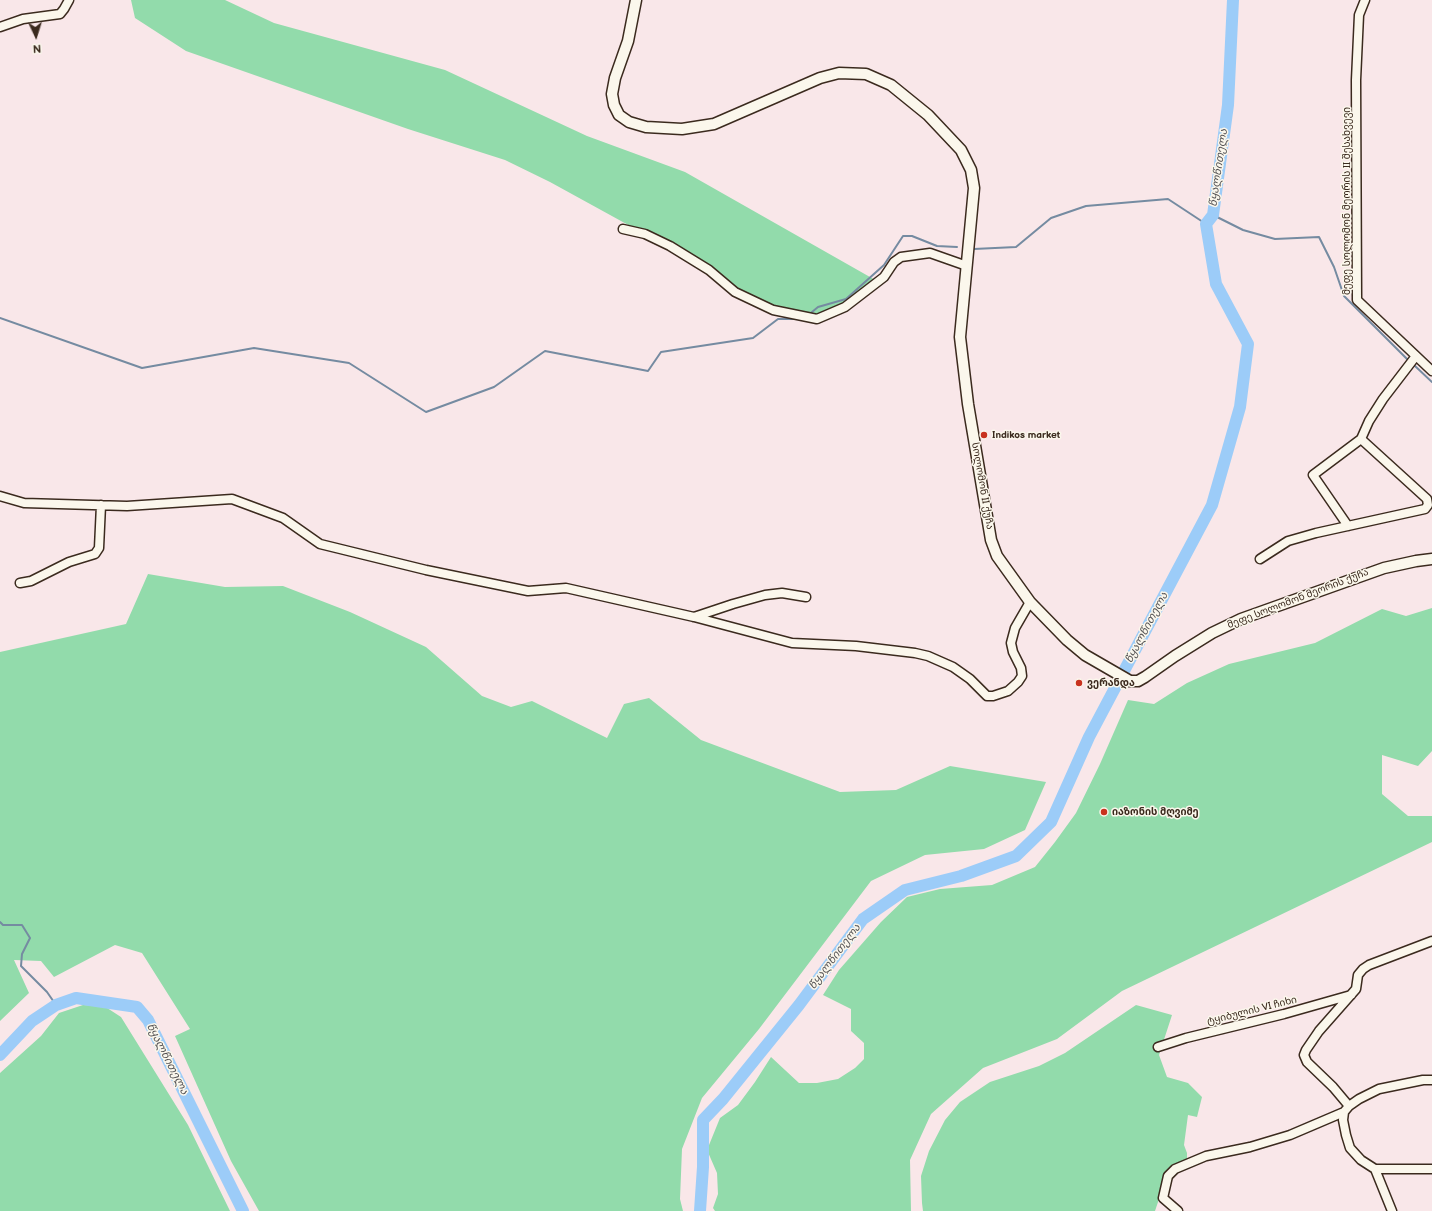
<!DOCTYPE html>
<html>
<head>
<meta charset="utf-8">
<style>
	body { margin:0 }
	#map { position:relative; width:1432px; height:1211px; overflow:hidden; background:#f9e7e9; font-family:"Balsamiq Sans",sans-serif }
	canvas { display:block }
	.north { position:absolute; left:16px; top:16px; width:40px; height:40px; -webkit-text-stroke:3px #fbf7ec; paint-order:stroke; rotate:176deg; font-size:11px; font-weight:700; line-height:16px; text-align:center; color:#3b2a1e }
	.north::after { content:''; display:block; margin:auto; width:14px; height:18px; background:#3b2a1e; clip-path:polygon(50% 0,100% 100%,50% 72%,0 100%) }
</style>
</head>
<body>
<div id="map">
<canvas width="1432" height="1211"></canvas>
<div class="north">N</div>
</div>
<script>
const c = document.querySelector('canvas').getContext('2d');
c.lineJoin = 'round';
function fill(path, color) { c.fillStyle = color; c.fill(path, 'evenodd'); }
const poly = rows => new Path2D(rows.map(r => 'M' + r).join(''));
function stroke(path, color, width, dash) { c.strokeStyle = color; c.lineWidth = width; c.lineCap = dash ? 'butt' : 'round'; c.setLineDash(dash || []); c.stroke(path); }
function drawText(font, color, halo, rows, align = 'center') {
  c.font = font + ' "Balsamiq Sans","Noto Sans Georgian",sans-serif'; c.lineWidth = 3; c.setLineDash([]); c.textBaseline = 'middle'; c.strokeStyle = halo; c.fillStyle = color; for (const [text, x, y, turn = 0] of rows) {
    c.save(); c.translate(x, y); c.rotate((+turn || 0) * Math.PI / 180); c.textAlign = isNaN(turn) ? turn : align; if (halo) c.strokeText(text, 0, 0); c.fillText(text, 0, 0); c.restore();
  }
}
const green = poly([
	[131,0,225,0,274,23,445,70,587,136,685,172,877,281,845,305,821,315,809,316,774,312,692,260,550,182,505,160,408,129,186,51,135,18],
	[148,574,225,587,283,586,350,612,426,647,482,696,511,707,532,701,607,738,624,704,649,698,701,740,840,792,896,790,950,766,1046,782,1025,830,984,849,925,855,871,881,759,1029,702,1098,682,1149,680,1199,683,1211,259,1211,231,1161,175,1036,190,1029,142,953,115,945,54,977,41,961,14,960,29,993,0,1021,0,652,126,624],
	[1432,608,1432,751,1418,766,1382,755,1382,794,1408,816,1432,816,1432,842,1122,991,1057,1039,983,1068,931,1114,910,1160,911,1211,715,1211,713,1208,718,1194,717,1173,707,1150,720,1118,738,1105,755,1082,771,1057,799,1083,817,1083,838,1079,855,1068,864,1059,864,1043,851,1031,851,1009,823,995,839,970,881,922,907,897,940,889,992,885,1035,867,1055,842,1076,813,1100,764,1128,700,1154,704,1187,683,1229,664,1315,643,1382,609,1406,616],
	[83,1005,104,1006,121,1017,188,1125,230,1211,0,1211,0,1073,41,1036,59,1013],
	[1136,1005,1172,1015,1159,1055,1167,1077,1188,1083,1202,1097,1197,1117,1188,1115,1184,1145,1187,1153,1187,1159,1166,1174,1161,1193,1155,1211,923,1211,922,1203,921,1176,929,1151,945,1120,960,1102,990,1082,1039,1066,1065,1053]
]);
const stream = poly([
	[1213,215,1243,230,1275,239,1319,237,1334,267,1344,296,1407,359],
	[974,249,1016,247,1051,218,1086,206,1168,199,1206,224],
	[812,312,818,307,846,299,884,265,903,236,912,236,937,246,957,247],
	[0,318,142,368,254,348,349,363,426,412,494,387,545,351,648,371,661,352,753,338,778,319,798,319],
	[1415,366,1432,382],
	[0,922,3,925,22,925,30,938,22,954,21,966,47,992,56,1005]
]);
const river = poly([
	[0,1055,32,1021,56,1005,76,998,137,1007,148,1020,243,1211],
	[700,1211,703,1167,703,1120,723,1099,799,1005,863,919,905,890,961,876,1016,856,1051,822,1089,737,1212,505,1240,407,1248,344,1216,284,1206,224,1213,215,1228,105,1233,0]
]);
const minor = poly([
	[1365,0,1359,15,1356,80,1357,300,1432,371],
	[0,27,23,19,60,14,64,9,69,0],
	[623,229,645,234,670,246,709,270,735,292,773,310,817,319,845,307,884,277,894,262,901,257,930,253,967,266],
	[0,496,24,503,127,506,232,499,283,518,320,544,426,570,528,591,566,588,694,617,792,643,856,646,915,653,928,656,953,667,970,679,987,696,993,696,1008,691,1018,682,1022,676,1021,668,1013,652,1011,643,1015,628,1030,602],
	[1348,526,1313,475,1361,439,1369,421,1383,399,1416,356],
	[1260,559,1288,541,1316,533,1425,509,1428,505,1427,499,1361,439],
	[20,583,31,581,69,562,95,554,99,548,101,505],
	[694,617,733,604,765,595,782,593,806,597],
	[1158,1047,1186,1038,1284,1014,1351,995],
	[1349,1106,1333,1087,1307,1062,1304,1055,1306,1050,1319,1031,1356,989,1358,975,1363,969,1369,965,1432,941],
	[1375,1169,1432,1169],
	[1178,1211,1163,1198,1168,1176,1175,1169,1206,1156,1250,1147,1290,1135,1344,1112],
	[1392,1211,1375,1169,1361,1160,1350,1148,1346,1135,1343,1120,1344,1112,1349,1106,1359,1099,1379,1089,1423,1080,1432,1080]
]);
const major = poly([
	[636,0,628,41,615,78,612,94,614,105,619,115,629,122,646,127,682,129,714,124,820,78,839,73,866,74,891,85,928,115,961,150,971,170,974,188,960,337,968,404,991,540,997,556,1030,602,1067,640,1085,655,1130,681,1138,681,1145,677,1175,656,1212,633,1241,619,1384,568,1416,561,1432,559]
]);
const markers = [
	[984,435,4,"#c8321e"],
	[1079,683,4,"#c8321e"],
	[1104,812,4,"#c8321e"]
];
const streetNames = [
	["მეფე სოლომონ მეორის II შესახვევი",1347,201,-90],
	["სოლომონ II ქუჩა",982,486,80],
	["მეფე სოლომონ მეორის ქუჩა",1298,599,-21],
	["ტყიბულის VI ჩიხი",1252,1011,-14]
];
const poiNames = [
	["Indikos market",992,435],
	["ვერანდა",1087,683],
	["იაზონის მღვიმე",1112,812]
];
const waterNames = [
	["წყალწითელა",1219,168,-82],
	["წყალწითელა",1147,628,-62],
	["წყალწითელა",835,957,-53],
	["წყალწითელა",167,1059,63]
];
fill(green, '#92dbab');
stroke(stream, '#758ba1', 2);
stroke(river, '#9cccf8', 12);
stroke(minor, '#3b2a1e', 11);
stroke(major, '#3b2a1e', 13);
stroke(minor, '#fbf7ec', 8);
stroke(major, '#fbf7ec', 10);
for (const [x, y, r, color] of markers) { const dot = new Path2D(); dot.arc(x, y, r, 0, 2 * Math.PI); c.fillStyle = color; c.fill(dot); stroke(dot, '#fbf7ec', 1.5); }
drawText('10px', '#3b2a1e', '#fbf7ec', streetNames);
drawText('bold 10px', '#3b2a1e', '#fbf7ec', poiNames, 'left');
drawText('italic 11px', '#535254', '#fbf7ec', waterNames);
</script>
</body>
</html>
